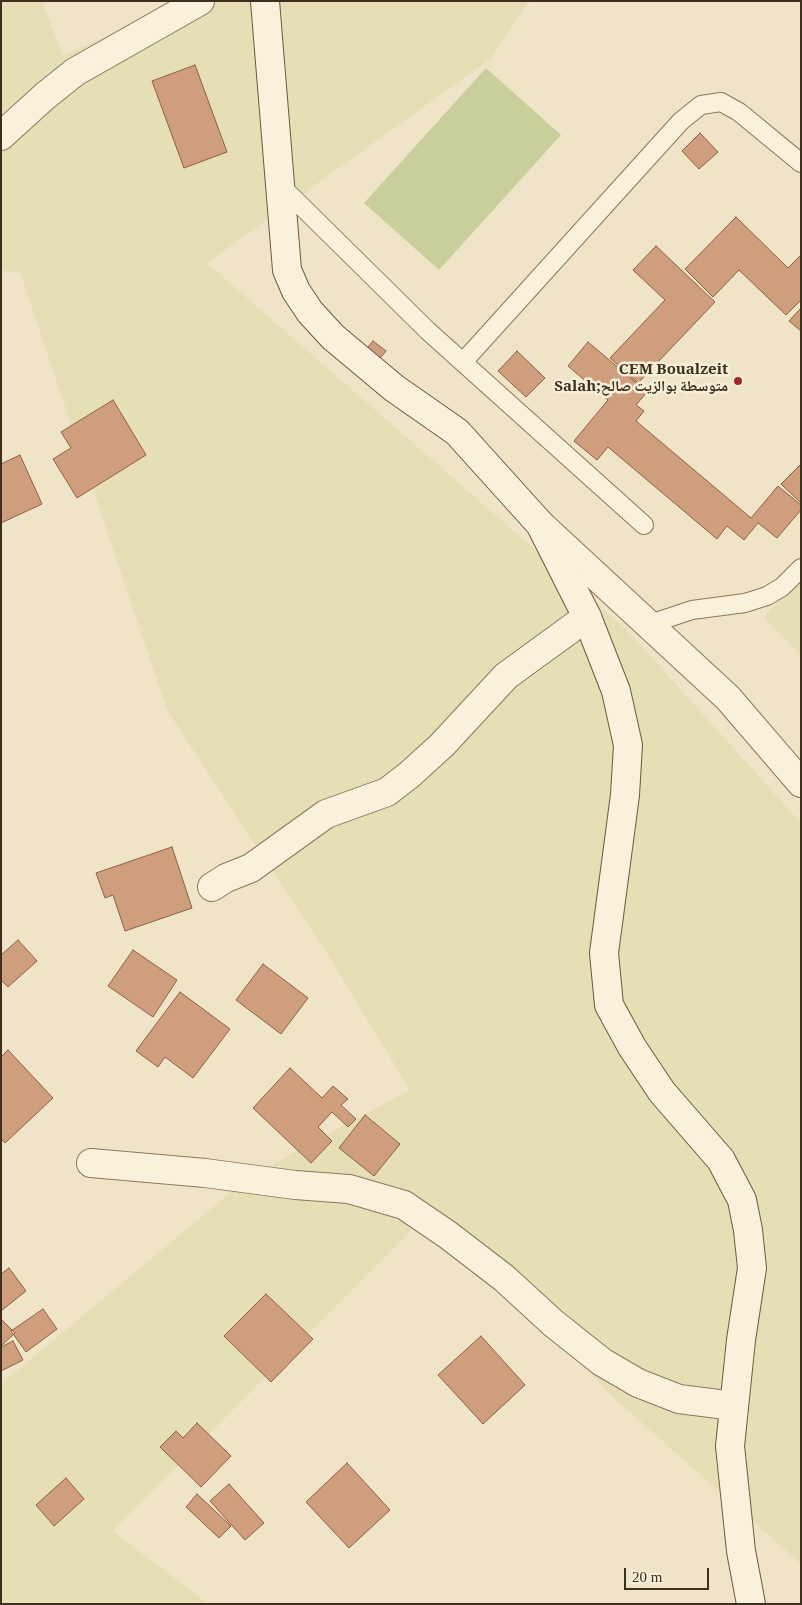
<!DOCTYPE html>
<html>
<head>
<meta charset="utf-8">
<style>
	body { margin:0 }
	#map { position:relative; width:802px; height:1605px; overflow:hidden; background:#f0e4c8; font-family:Georgia,serif }
	canvas { display:block }
	.frame { position:absolute; inset:0; border:2px solid #3d2e20; pointer-events:none }
	.scale { position:absolute; left:624px; top:1568px; width:85px; height:22px; box-sizing:border-box; border:2px solid #3d2e20; border-top:0; padding-left:6px; font-size:15px; line-height:18px; white-space:nowrap; color:#3d2e20; -webkit-text-stroke:4px #f7eed8; paint-order:stroke }
</style>
</head>
<body>
<div id="map">
<canvas width="802" height="1605"></canvas>
<div class="frame"></div>
<div class="scale">20 m</div>
</div>
<script>
const c = document.querySelector('canvas').getContext('2d');
c.lineJoin = 'round';
function fill(path, color) { c.fillStyle = color; c.fill(path, 'evenodd'); }
const poly = rows => new Path2D(rows.map(r => 'M' + r).join(''));
function stroke(path, color, width, dash) { c.strokeStyle = color; c.lineWidth = width; c.lineCap = dash ? 'butt' : 'round'; c.setLineDash(dash || []); c.stroke(path); }
function drawText(font, color, halo, rows, align = 'center') {
  c.font = font + ' Georgia,"Noto Naskh Arabic",serif'; c.lineWidth = 5; c.setLineDash([]); c.textBaseline = 'middle'; c.strokeStyle = halo; c.fillStyle = color; for (const [text, x, y, turn = 0] of rows) {
    c.save(); c.translate(x, y); c.rotate((+turn || 0) * Math.PI / 180); c.textAlign = isNaN(turn) ? turn : align; if (halo) c.strokeText(text, 0, 0); c.fillText(text, 0, 0); c.restore();
  }
}
const farmland = poly([
	[1,1,42,1,63,56,183,1,530,1,490,59,207,263,627,630,801,823,801,1564,615,1399,430,1211,113,1531,208,1604,1,1604,1,1384,249,1177,410,1090,335,966,167,710,20,272,1,271],
	[801,575,801,656,764,617]
]);
const green = poly([
	[486,68,561,135,439,270,364,203]
]);
const building = poly([
	[195,65,227,152,184,168,152,81,195,65],
	[700,133,718,152,699,169,682,151,700,133],
	[736,217,788,268,801,255,801,300,786,315,739,270,713,297,685,269,736,217],
	[656,246,715,302,638,383,610,358,665,300,633,270,656,246],
	[801,308,801,331,789,321,801,308],
	[373,341,386,351,375,364,362,354,373,341],
	[588,342,647,392,636,405,644,411,636,421,751,518,778,486,801,505,801,510,777,538,758,523,744,540,727,526,717,539,608,447,597,460,574,441,608,400,568,366,588,342],
	[517,351,545,378,526,397,498,371,517,351],
	[113,400,146,455,77,498,53,459,71,448,61,432,113,400],
	[20,455,42,504,1,523,1,464,20,455],
	[801,464,801,503,781,484,801,464],
	[172,847,192,908,125,931,113,895,105,898,96,873,172,847],
	[18,940,37,961,8,987,1,980,1,955,18,940],
	[133,950,177,980,153,1017,108,986,133,950],
	[263,964,308,998,281,1034,236,1000,263,964],
	[180,992,230,1029,193,1078,165,1057,158,1067,136,1051,180,992],
	[8,1050,53,1098,5,1143,1,1139,1,1057,8,1050],
	[290,1068,322,1098,333,1086,348,1099,341,1105,356,1119,348,1127,332,1112,318,1127,332,1141,311,1163,253,1108,290,1068],
	[365,1115,400,1144,374,1176,339,1148,365,1115],
	[9,1268,26,1291,1,1311,1,1274,9,1268],
	[266,1294,313,1339,271,1382,224,1336,266,1294],
	[43,1309,57,1329,26,1352,11,1331,43,1309],
	[1,1319,15,1333,1,1346,1,1319],
	[481,1336,525,1385,483,1424,438,1375,481,1336],
	[13,1341,23,1360,1,1371,1,1347,13,1341],
	[197,1423,231,1456,201,1487,160,1447,176,1431,183,1438,197,1423],
	[347,1463,390,1510,349,1548,306,1502,347,1463],
	[66,1478,84,1499,54,1526,36,1505,66,1478],
	[229,1484,264,1523,245,1540,210,1501,229,1484],
	[197,1494,231,1526,219,1538,186,1507,197,1494]
]);
const service = poly([
	[280,185,428,331,644,525],
	[463,362,681,121,701,105,721,102,739,112,801,163],
	[650,624,692,610,745,603,767,596,782,587,801,568]
]);
const minor = poly([
	[1,136,45,96,75,72,200,1],
	[212,887,226,878,251,868,326,814,387,792,409,775,442,745,506,676,587,617],
	[91,1163,205,1173,295,1185,349,1189,404,1205,448,1235,504,1278,553,1323,602,1362,638,1383,679,1399,734,1406]
]);
const tertiary = poly([
	[541,525,728,698,801,783]
]);
const secondary = poly([
	[265,1,287,270,296,291,310,312,333,337,394,388,457,432,540,524,587,617,616,691,628,745,625,795,604,953,609,1005,632,1047,662,1092,721,1160,742,1200,748,1230,752,1268,741,1340,730,1446,741,1551,751,1604]
]);
const markers = [
	[738,381,5,"#9e2a2b"]
];
const poiNames = [
	["CEM Boualzeit",728,372],
	["Salah;متوسطة بوالزيت صالح",728,389]
];
fill(farmland, '#e6deb5');
fill(green, '#c9cf9b');
fill(building, '#cf9f7d');
stroke(building, '#8d5f41', 1);
stroke(service, '#8d765c', 20);
stroke(minor, '#8d765c', 30);
stroke(tertiary, '#8d765c', 30);
stroke(secondary, '#6f573f', 30);
stroke(service, '#faf1dc', 18);
stroke(minor, '#faf1dc', 28);
stroke(tertiary, '#faf1dc', 28);
stroke(secondary, '#faf1dc', 28);
for (const [x, y, r, color] of markers) { const dot = new Path2D(); dot.arc(x, y, r, 0, 2 * Math.PI); c.fillStyle = color; c.fill(dot); stroke(dot, '#f7eed8', 2); }
drawText('bold 15px', '#3d2e20', '#f7eed8', poiNames, 'right');
</script>
</body>
</html>
